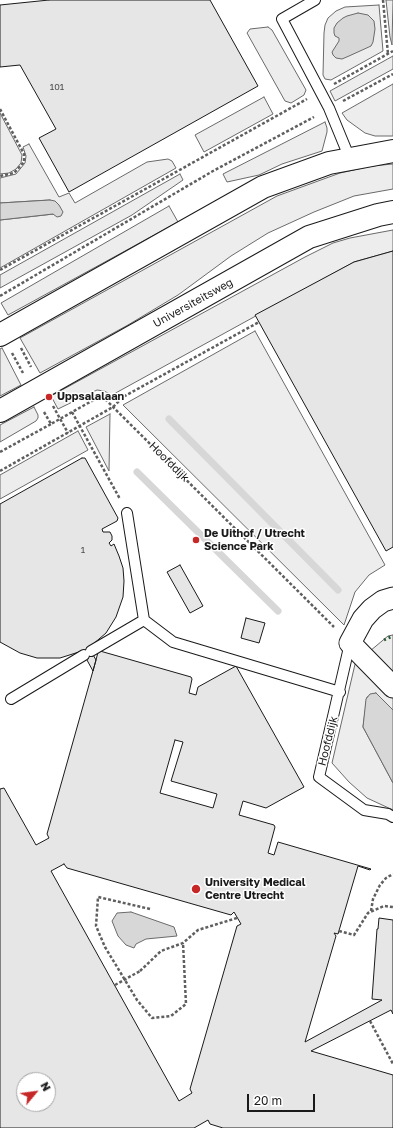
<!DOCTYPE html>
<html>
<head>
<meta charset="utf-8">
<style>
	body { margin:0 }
	#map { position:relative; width:393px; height:1128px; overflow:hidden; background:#fff; font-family:"Golos Text",sans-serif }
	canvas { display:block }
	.north { position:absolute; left:16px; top:1072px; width:40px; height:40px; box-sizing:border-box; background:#fff; border:1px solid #a3a3a3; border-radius:50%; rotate:61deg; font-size:11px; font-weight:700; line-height:16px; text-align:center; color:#1a1a1a }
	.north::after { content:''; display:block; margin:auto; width:14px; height:18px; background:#c62828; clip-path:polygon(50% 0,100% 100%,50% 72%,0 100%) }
	.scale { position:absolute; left:247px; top:1094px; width:68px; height:18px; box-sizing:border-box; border:2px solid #1a1a1a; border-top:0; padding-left:5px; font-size:12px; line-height:14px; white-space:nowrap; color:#1a1a1a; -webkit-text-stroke:3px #fff; paint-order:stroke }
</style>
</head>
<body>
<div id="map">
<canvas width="393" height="1128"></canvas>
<div class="north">N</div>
<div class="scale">20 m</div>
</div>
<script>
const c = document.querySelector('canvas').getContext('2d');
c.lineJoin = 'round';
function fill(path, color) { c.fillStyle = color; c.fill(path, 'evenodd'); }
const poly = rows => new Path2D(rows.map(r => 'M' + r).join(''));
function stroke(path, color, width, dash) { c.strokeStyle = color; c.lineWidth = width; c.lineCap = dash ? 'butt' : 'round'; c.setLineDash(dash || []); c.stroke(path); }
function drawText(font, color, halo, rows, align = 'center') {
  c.font = font + ' "Golos Text",sans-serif'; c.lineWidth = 3; c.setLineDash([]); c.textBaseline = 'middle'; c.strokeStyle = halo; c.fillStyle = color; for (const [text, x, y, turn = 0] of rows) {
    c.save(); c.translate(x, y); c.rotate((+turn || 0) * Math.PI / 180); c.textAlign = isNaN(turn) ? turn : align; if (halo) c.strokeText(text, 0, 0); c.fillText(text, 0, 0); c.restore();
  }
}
const built = poly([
	[386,0,393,0,392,45,390,37,386,0],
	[379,5,383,51,331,80,325,79,323,75,324,33,325,25,328,18,336,11,345,7,379,5],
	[268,27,272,30,306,90,304,95,291,103,285,101,247,33,250,29,268,27],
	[393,56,393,69,335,101,330,91,393,56],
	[393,84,393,136,375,136,365,133,347,120,342,113,393,84],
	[264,97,273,114,204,152,195,135,264,97],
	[0,113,22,155,21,163,16,169,9,173,0,174,0,113],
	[325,122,327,128,327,132,322,151,282,164,259,175,227,182,223,174,325,122],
	[29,144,59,197,69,193,75,203,147,162,168,159,172,161,176,168,0,268,0,220,54,214,50,200,0,203,0,178,16,174,25,163,26,156,23,147,29,144],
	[393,164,393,189,354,196,314,212,268,233,231,256,178,295,128,325,40,373,20,338,277,196,340,173,372,166,393,164],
	[180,174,183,180,132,215,0,288,0,275,180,174],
	[169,206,178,222,8,315,1,303,169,206],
	[393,230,393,251,354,262,112,395,104,391,97,390,58,409,51,396,305,257,333,243,350,238,393,230],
	[255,331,385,565,369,575,355,592,344,625,123,405,255,331],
	[2,348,21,385,0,396,0,349,2,348],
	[34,407,38,415,38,418,36,421,0,442,0,425,34,407],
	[110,414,109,471,86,427,110,414],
	[78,431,88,450,0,499,0,475,78,431],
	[393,635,393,675,370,651,388,636,393,635],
	[356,660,393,697,393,710,376,693,367,697,363,727,393,783,393,810,367,798,349,782,332,763,356,660]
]);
const water = poly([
	[358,13,368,15,374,21,375,29,373,42,371,46,349,56,342,59,336,58,333,55,332,52,339,41,339,38,335,36,334,33,334,28,337,23,343,18,347,16,358,13],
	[50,200,55,201,59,205,63,212,61,216,57,217,53,214,0,220,0,203,50,200],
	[376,693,393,710,393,783,363,727,366,699,370,694,376,693],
	[131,912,174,927,177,936,146,939,136,944,134,948,126,945,118,936,112,921,117,913,131,912]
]);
const stream = poly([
	[169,419,338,590],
	[137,472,278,611]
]);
const building = poly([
	[49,0,210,0,258,86,69,192,39,138,56,129,20,65,0,67,0,5,49,0],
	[393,251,393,547,386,551,255,315,354,262,393,251],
	[82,458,85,458,118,518,117,521,102,529,103,532,110,532,112,536,112,540,109,543,111,546,114,544,119,556,123,568,124,581,123,597,116,617,106,633,92,645,91,651,96,660,93,671,82,651,60,658,37,658,20,653,0,642,0,504,82,458],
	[180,565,203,606,190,613,167,572,180,565],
	[246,618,265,623,259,643,241,638,246,618],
	[100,651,191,677,192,679,189,693,196,695,198,687,236,666,304,787,266,808,243,801,239,815,274,825,275,827,268,853,274,855,278,842,371,869,370,870,358,866,338,934,334,933,336,936,305,1042,382,1000,372,999,377,929,378,929,379,918,393,920,393,1014,391,1010,311,1051,393,1075,393,1128,223,1128,210,1124,208,1120,194,1128,0,1128,0,789,4,788,36,845,49,838,47,834,96,660,98,652,100,651],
	[175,740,183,742,171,781,217,794,213,808,160,793,175,740],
	[64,864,67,868,196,905,231,915,234,912,241,924,237,926,190,1089,192,1093,179,1101,51,871,64,864],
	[24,1080,48,1080,48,1104,24,1104,24,1080]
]);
const path = poly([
	[383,0,388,54],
	[334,84,393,51],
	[343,101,393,74],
	[0,109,24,154,24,162,14,173,0,176],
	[0,270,307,99],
	[0,296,213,171,314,117],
	[21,348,31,367],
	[12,353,23,373],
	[53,406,68,433],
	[44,412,51,424,97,398,106,400,334,627],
	[72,412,120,499],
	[0,452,51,424],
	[0,471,113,407,123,397,259,322],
	[150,909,98,897,96,926,105,947,137,1000,152,1018,171,1016,186,1004,183,943],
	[371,911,373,899,380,885,386,878,393,874],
	[339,931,354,935,368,913,384,906,393,907],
	[140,971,161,951,183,943,198,930,237,918],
	[370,1021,393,1064]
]);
const lane = poly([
	[315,0,282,19,329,108,350,159],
	[127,513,144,620,173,642,340,692],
	[350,643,319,777,364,810,388,814,393,817],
	[91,651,144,620],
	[11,699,84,655]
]);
const street = poly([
	[393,598,383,601,372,609,363,619,350,643,393,687]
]);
const secondary = poly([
	[0,335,263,187,329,163,393,151],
	[0,411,309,237,378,215,393,212]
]);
const pathBridge = poly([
	[115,985,140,971]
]);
const hedge = poly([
	[384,640,393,636]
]);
const markers = [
	[49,397,4,"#c62828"],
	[196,540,4,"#c62828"],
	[196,889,5,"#c62828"]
];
const numberNames = [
	["101",57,87],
	["1",83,550]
];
const streetNames = [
	["Universiteitsweg",193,303,-29],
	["Hoofddijk",169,462,45],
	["Hoofddijk",328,741,-76]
];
const poiNames = [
	["Uppsalalaan",57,397],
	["De Uithof / Utrecht",204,534],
	["Science Park",204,547],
	["University Medical",205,883],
	["Centre Utrecht",205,896]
];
fill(built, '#ededed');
stroke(built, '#6a6a6a', 1);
fill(water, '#d7d7d7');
stroke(water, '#6a6a6a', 1);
stroke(stream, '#d7d7d7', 7);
fill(building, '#e6e6e6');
stroke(building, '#1a1a1a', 1);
stroke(lane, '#1a1a1a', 12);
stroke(street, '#1a1a1a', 23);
stroke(secondary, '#1a1a1a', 24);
stroke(path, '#5f5f5f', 2.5, [3, 2]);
stroke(lane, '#fff', 10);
stroke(street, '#fff', 21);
stroke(secondary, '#fff', 22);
stroke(pathBridge, '#5f5f5f', 2.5, [3, 2]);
stroke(hedge, '#2b5a34', 3, [2, 3]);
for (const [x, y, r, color] of markers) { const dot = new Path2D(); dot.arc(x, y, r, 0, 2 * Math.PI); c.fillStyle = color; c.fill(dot); stroke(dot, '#fff', 1.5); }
drawText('9px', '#4d4d4d', null, numberNames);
drawText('11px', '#1a1a1a', '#fff', streetNames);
drawText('bold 11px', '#1a1a1a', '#fff', poiNames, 'left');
</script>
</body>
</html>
